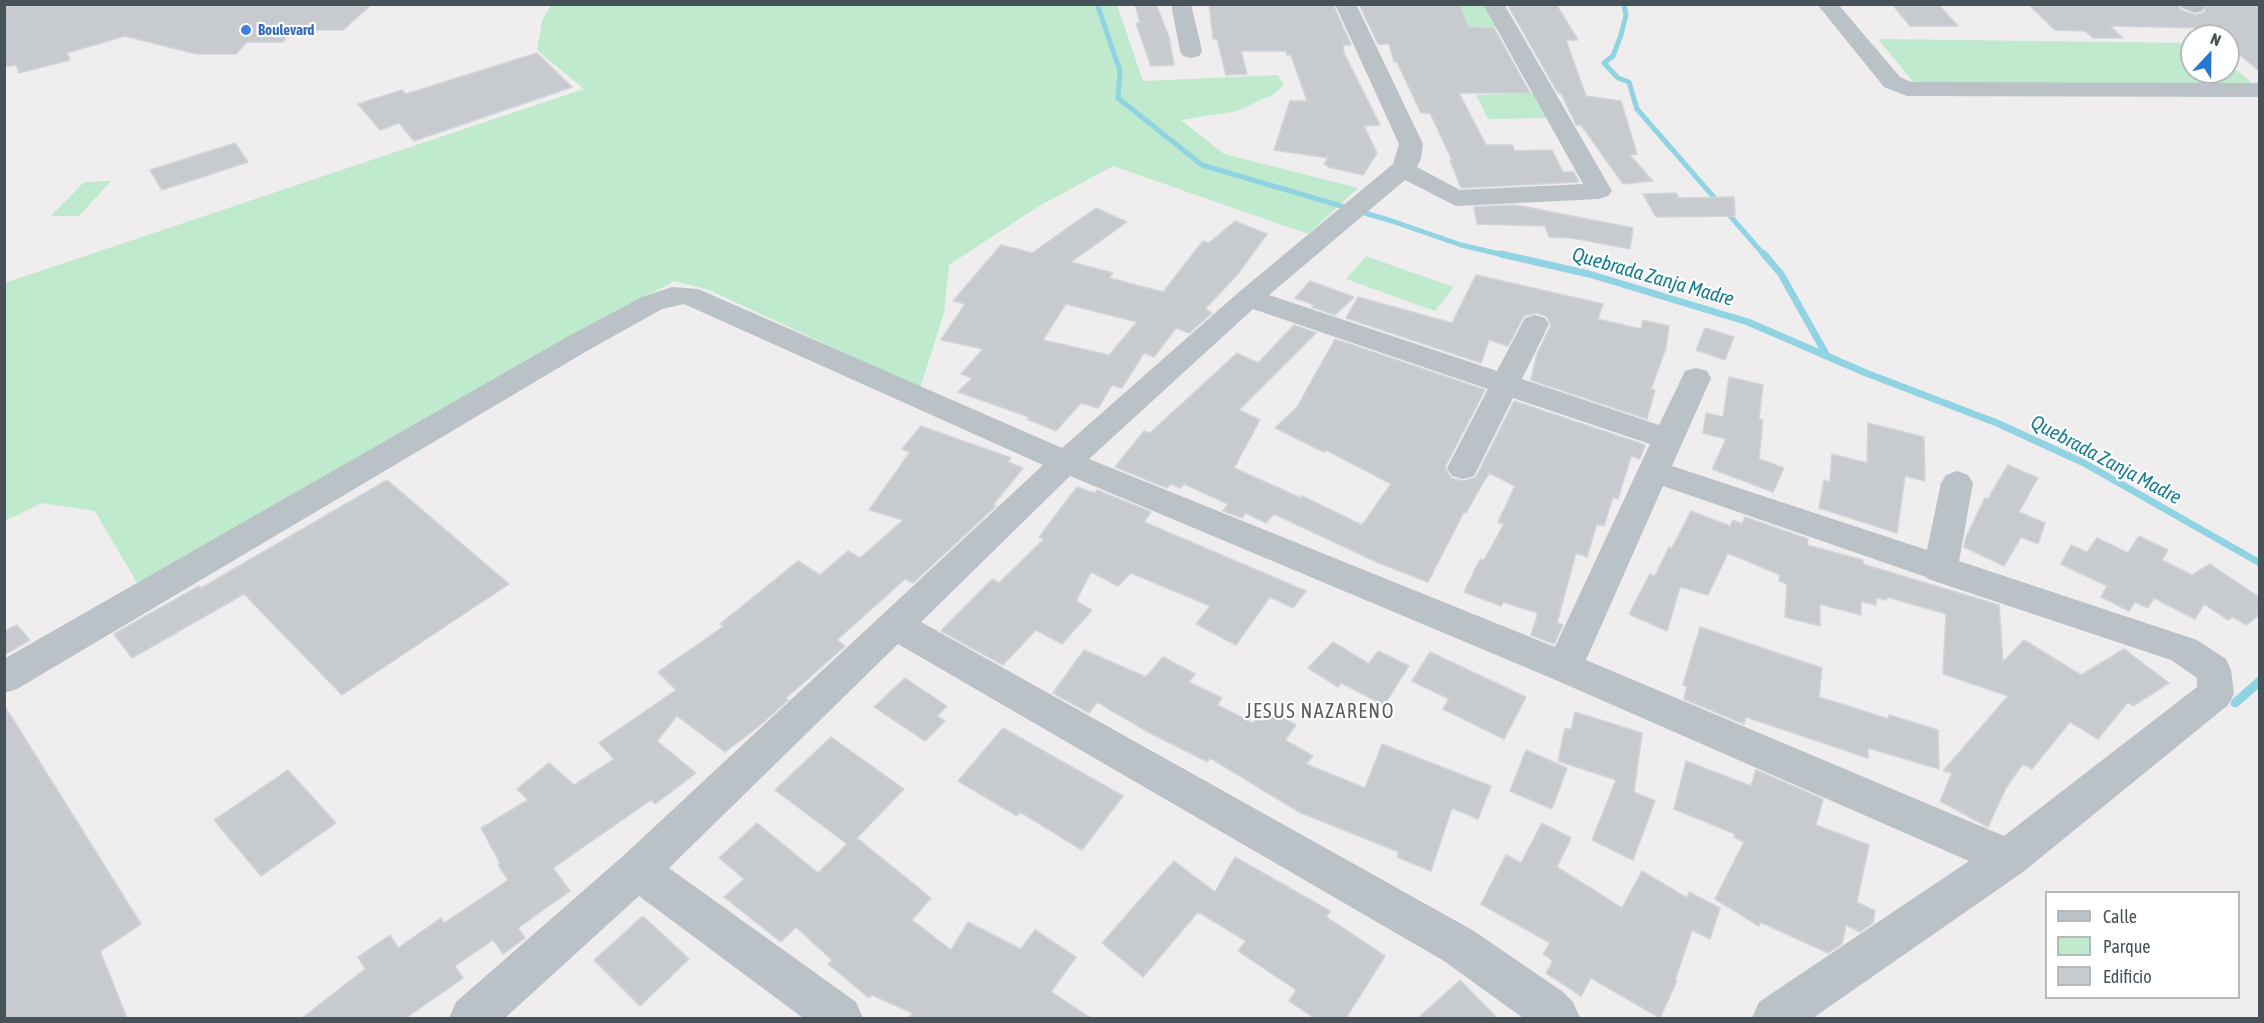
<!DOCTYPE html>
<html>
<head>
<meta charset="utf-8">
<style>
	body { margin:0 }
	#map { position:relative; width:2264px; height:1023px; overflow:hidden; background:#efeded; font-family:"Asap Condensed",sans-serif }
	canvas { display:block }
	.frame { position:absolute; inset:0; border:6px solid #475158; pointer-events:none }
	.legend { position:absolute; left:2045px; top:891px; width:195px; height:108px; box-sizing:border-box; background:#fff; border:2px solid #b5b9bc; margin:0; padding:8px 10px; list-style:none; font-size:18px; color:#475158 }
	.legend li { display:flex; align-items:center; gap:12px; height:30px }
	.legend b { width:30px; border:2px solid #b5b9bc }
	.north { position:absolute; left:2180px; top:24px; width:60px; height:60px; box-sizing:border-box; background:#fff; border:2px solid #b5b9bc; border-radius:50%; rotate:22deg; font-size:16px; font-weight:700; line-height:24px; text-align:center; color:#475158 }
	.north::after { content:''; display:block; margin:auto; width:21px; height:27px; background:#2976cd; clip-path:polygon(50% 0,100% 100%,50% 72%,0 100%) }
</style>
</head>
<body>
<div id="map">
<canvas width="2264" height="1023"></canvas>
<div class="frame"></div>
<ul class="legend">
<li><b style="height:8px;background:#bac2c8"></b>Calle</li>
<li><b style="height:16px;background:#bfeace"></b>Parque</li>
<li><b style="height:16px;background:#c7cacf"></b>Edificio</li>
</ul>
<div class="north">N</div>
</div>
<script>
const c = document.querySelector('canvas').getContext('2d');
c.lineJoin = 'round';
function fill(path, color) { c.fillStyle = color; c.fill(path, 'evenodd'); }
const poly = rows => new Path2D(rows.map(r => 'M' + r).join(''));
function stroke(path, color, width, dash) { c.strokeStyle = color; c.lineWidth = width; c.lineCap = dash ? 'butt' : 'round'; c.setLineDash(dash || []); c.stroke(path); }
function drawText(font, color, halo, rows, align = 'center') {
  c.font = font + ' "Asap Condensed",sans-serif'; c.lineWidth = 4.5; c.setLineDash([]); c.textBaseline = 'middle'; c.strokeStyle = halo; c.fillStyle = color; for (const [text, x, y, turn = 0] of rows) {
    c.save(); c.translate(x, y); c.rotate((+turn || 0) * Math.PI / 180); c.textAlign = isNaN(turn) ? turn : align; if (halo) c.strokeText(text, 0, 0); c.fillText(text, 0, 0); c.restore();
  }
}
const green = poly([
	[551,5,1117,5,1143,81,1278,75,1284,84,1276,93,1237,111,1181,120,1224,154,1358,188,1308,234,1113,166,1039,206,949,265,944,313,920,388,709,290,674,281,137,583,95,511,42,503,5,521,4,283,584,89,537,50,542,21],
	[1413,6,1493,6,1502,27,1420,27],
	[1878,39,2192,43,2192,72,2228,72,2228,63,2258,88,1914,83],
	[1536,93,1550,118,1488,119,1476,95],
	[111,181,79,216,51,216,84,182],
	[1366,256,1371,258,1454,287,1435,311,1346,279]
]);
const streamFar2 = poly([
	[1097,4,1120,71,1118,98,1202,165,1392,221,1461,245,1508,256],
	[1624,4,1626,15,1621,35,1613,56,1604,63,1618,78,1629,82,1637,109,1765,256]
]);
const streamFar1 = poly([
	[1501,254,1589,274,1748,322,1866,373,1997,423,2084,463,2260,563],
	[1764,254,1781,274,1827,356]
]);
const stream = poly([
	[2235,703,2260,681]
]);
const building = poly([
	[15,4,372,4,343,30,291,30,283,42,247,42,236,54,196,54,125,36,67,53,70,60,19,73,16,65,4,67,4,7,15,4],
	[1135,4,1156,4,1169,37,1174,65,1151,66,1136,23,1140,23,1135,4],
	[1209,4,1333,4,1351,45,1343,45,1344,53,1380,125,1364,126,1377,153,1363,175,1328,167,1324,164,1328,158,1274,150,1290,101,1307,101,1291,55,1287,55,1286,51,1241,51,1247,74,1226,75,1217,39,1213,39,1209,4],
	[1359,4,1460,4,1468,27,1494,28,1530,93,1459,93,1486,145,1512,145,1515,151,1552,150,1563,172,1574,172,1579,182,1461,188,1450,160,1452,160,1430,113,1421,113,1397,62,1394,62,1389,44,1378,44,1359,4],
	[1507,4,1556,4,1578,40,1566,40,1586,96,1621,101,1637,154,1630,155,1653,181,1623,184,1581,125,1576,125,1561,93,1558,93,1507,4],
	[1892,4,1938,4,1958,26,1910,26,1892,4],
	[2028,4,2177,4,2181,10,2196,15,2204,12,2207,4,2259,4,2259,71,2228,45,2228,36,2218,36,2208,28,2110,26,2123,38,2093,38,2085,31,2055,30,2028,4],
	[537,53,572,87,414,141,399,123,380,130,358,104,402,90,406,94,537,53],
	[235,143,248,162,162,190,150,170,235,143],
	[1676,193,1679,198,1734,197,1735,216,1656,217,1643,194,1676,193],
	[1516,205,1633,228,1630,249,1572,238,1549,237,1545,226,1477,224,1474,207,1516,205],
	[1096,208,1127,222,1071,262,1113,273,1109,278,1163,292,1203,241,1209,243,1235,221,1267,234,1238,274,1205,309,1212,313,1189,333,1176,328,1154,357,1144,353,1122,388,1112,385,1098,408,1081,403,1056,431,1027,419,1029,417,958,392,972,378,961,374,983,349,941,340,965,304,953,301,1001,245,1032,253,1096,208],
	[1066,304,1137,322,1109,355,1043,340,1066,304],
	[1476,275,1603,304,1598,319,1641,329,1643,320,1669,326,1666,348,1651,389,1655,390,1647,419,1531,380,1537,354,1551,325,1546,316,1536,313,1524,316,1508,346,1489,340,1481,363,1346,318,1358,297,1452,323,1476,275],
	[1310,281,1354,297,1335,315,1312,307,1314,305,1295,298,1310,281],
	[1294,325,1316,333,1239,410,1260,420,1234,468,1301,498,1302,496,1362,525,1391,484,1326,450,1324,452,1275,428,1297,407,1335,339,1485,390,1445,467,1451,478,1464,481,1476,477,1514,401,1645,445,1640,459,1631,456,1618,499,1613,497,1604,526,1597,524,1587,557,1576,553,1557,623,1563,625,1554,644,1531,635,1538,613,1503,602,1501,606,1464,592,1480,559,1484,560,1504,524,1498,522,1515,486,1489,473,1466,513,1464,512,1428,582,1381,564,1274,514,1266,523,1246,513,1242,518,1223,511,1228,504,1184,484,1181,488,1170,484,1167,488,1115,467,1144,431,1150,433,1237,353,1258,363,1294,325],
	[1705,328,1734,337,1725,360,1696,350,1705,328],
	[1729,377,1763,385,1759,419,1763,420,1759,459,1784,468,1773,492,1712,469,1726,439,1703,433,1706,413,1723,417,1729,377],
	[1868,423,1924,437,1925,481,1905,476,1897,533,1819,508,1824,480,1830,482,1832,454,1867,463,1868,423],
	[921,426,1011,458,1008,462,1023,468,993,505,996,506,913,583,905,579,837,640,845,646,786,698,788,700,758,727,734,745,725,752,677,716,657,741,696,773,655,804,651,800,553,868,570,891,518,928,525,938,503,954,493,940,455,966,463,978,406,1018,302,1018,365,969,358,957,390,935,398,948,441,918,444,923,508,880,498,865,500,863,481,828,528,800,517,789,549,763,574,785,614,759,599,743,676,690,658,672,724,626,720,624,798,561,820,575,848,551,860,558,903,520,869,510,910,452,902,449,921,426],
	[2008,465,2038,478,2019,512,2045,523,2038,544,2021,537,2004,566,1964,547,1966,537,1985,498,1988,499,2008,465],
	[387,480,509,584,342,695,244,594,132,658,114,634,199,586,201,588,387,480],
	[1077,487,1095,493,1097,490,1151,512,1144,522,1306,591,1293,608,1270,597,1236,645,1196,624,1210,606,1131,573,1118,586,1091,572,1076,601,1092,610,1062,644,1036,630,1003,665,941,631,992,579,999,583,1044,539,1039,537,1077,487],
	[1691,511,1730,526,1733,520,1742,524,1745,517,1756,521,1808,539,1807,545,1863,560,1863,564,1999,605,2003,662,2024,640,2081,675,2124,649,2169,683,2133,706,2128,702,2098,739,2070,722,2032,769,2023,764,2006,788,1988,827,1940,801,1952,773,1943,771,2008,696,1943,674,1946,614,1887,597,1887,600,1876,598,1876,605,1861,601,1861,615,1820,604,1820,626,1785,617,1787,584,1779,581,1780,575,1728,553,1708,595,1680,587,1667,631,1629,614,1650,574,1655,576,1669,547,1672,548,1691,511],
	[2139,536,2168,550,2162,560,2192,575,2210,564,2259,597,2259,615,2246,625,2233,617,2228,620,2204,604,2195,619,2154,598,2148,608,2135,602,2129,611,2101,597,2107,586,2061,564,2071,545,2087,552,2097,538,2128,553,2139,536],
	[17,625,30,640,4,655,4,631,17,625],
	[1700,627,1822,668,1819,697,1889,719,1889,715,1938,730,1939,769,1868,748,1868,758,1746,717,1744,724,1684,699,1687,687,1683,685,1700,627],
	[1333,642,1369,664,1378,651,1409,666,1384,705,1341,683,1338,687,1308,668,1333,642],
	[1084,650,1146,677,1163,657,1195,674,1189,682,1222,698,1217,705,1253,723,1266,707,1296,725,1285,740,1313,756,1306,764,1365,788,1382,744,1491,786,1478,819,1452,808,1431,871,1397,857,1399,852,1299,812,1210,758,1208,762,1148,732,1097,702,1089,713,1053,693,1084,650],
	[1430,652,1526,697,1504,739,1443,709,1449,699,1412,681,1430,652],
	[905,678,947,706,937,716,945,721,925,741,874,707,905,678],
	[4,705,141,924,100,951,127,1018,4,1018,4,705],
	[1575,712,1642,733,1634,792,1655,801,1633,860,1592,840,1616,780,1558,761,1565,728,1571,730,1575,712],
	[1003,728,1123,796,1082,850,1020,812,1017,816,958,781,1003,728],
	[831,737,904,789,857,838,931,898,912,920,951,950,968,922,1021,949,1035,930,1076,957,1051,992,1091,1018,909,1018,912,1013,872,995,869,998,828,964,832,960,796,927,781,942,724,897,744,879,719,858,757,823,818,873,847,844,775,790,831,737],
	[1526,750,1567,768,1552,809,1510,791,1526,750],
	[1686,761,1751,786,1756,770,1823,799,1816,825,1869,845,1857,902,1875,911,1873,923,1860,932,1846,925,1842,944,1828,953,1760,922,1759,926,1715,899,1744,842,1734,837,1735,834,1674,809,1686,761],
	[288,770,336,823,261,876,214,820,288,770],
	[1542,823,1571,838,1557,867,1622,908,1642,871,1687,898,1689,892,1720,908,1710,939,1692,930,1675,980,1677,981,1660,1018,1591,978,1581,996,1546,973,1553,961,1543,954,1550,943,1481,904,1506,855,1521,863,1542,823],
	[1235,857,1330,911,1326,917,1385,956,1346,1018,1314,1018,1289,1001,1296,990,1238,951,1246,941,1198,912,1143,977,1102,943,1174,861,1215,892,1235,857],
	[643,916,689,959,640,1006,594,960,643,916],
	[1460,980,1497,1018,1418,1018,1460,980]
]);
const minor = poly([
	[1171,4,1191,4,1202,51,1199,56,1191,58,1183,56,1180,51,1171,4],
	[1335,4,1356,4,1423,144,1421,159,1417,167,1460,190,1583,184,1483,4,1504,4,1612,191,1608,196,1599,199,1456,206,1405,180,1269,295,1497,371,1525,318,1535,315,1545,318,1549,324,1522,379,1659,425,1685,371,1696,368,1707,371,1711,378,1672,466,1927,550,1941,483,1946,475,1957,471,1968,475,1973,483,1959,561,2197,640,2226,659,2231,670,2234,694,2228,705,2023,872,1813,1018,1752,1018,1759,1002,1969,861,1551,678,1070,476,921,622,1474,931,1563,992,1573,1002,1580,1018,1523,1018,1444,961,898,644,669,868,856,1002,863,1018,803,1018,639,896,505,1018,449,1018,456,1002,623,856,1043,465,684,304,662,309,587,351,17,689,4,693,4,659,567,337,642,297,672,287,698,289,1062,448,1239,292,1393,164,1399,144,1335,4],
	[1253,309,1488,389,1447,468,1452,476,1463,479,1474,476,1513,398,1650,444,1555,647,1089,459,1253,309],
	[1663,486,1926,577,1928,579,2171,660,2197,678,2197,687,2004,836,1586,660,1663,486],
	[1817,4,1838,4,1900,77,1911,82,2260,83,2260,97,1907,96,1884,87,1817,4],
	[2179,4,2204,4,2205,7,2202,11,2195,13,2182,8,2179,4]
]);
const markers = [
	[246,30,6,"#3f7fe0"]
];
const farShopnames = [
	["Boulevard",258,30]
];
const waterNames = [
	["Quebrada Zanja Madre",1653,277,16],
	["Quebrada Zanja Madre",2106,460,28]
];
const neighbourhoodNames = [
	["JESUS NAZARENO",1320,712]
];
fill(green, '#bfeace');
stroke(streamFar2, '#90d4e3', 5);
stroke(streamFar1, '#90d4e3', 7);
stroke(stream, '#90d4e3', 9);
fill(building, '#c7cacf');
stroke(building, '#d1d4d8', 1.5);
fill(minor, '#bac2c8');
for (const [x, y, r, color] of markers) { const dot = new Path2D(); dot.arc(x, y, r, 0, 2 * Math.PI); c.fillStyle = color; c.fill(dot); stroke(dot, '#fff', 2); }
drawText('bold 15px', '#366cbe', '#fff', farShopnames, 'left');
drawText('italic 20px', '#197d92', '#fff', waterNames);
c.letterSpacing = '1.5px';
drawText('20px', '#5a5e61', '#fff', neighbourhoodNames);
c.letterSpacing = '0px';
</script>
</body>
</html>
